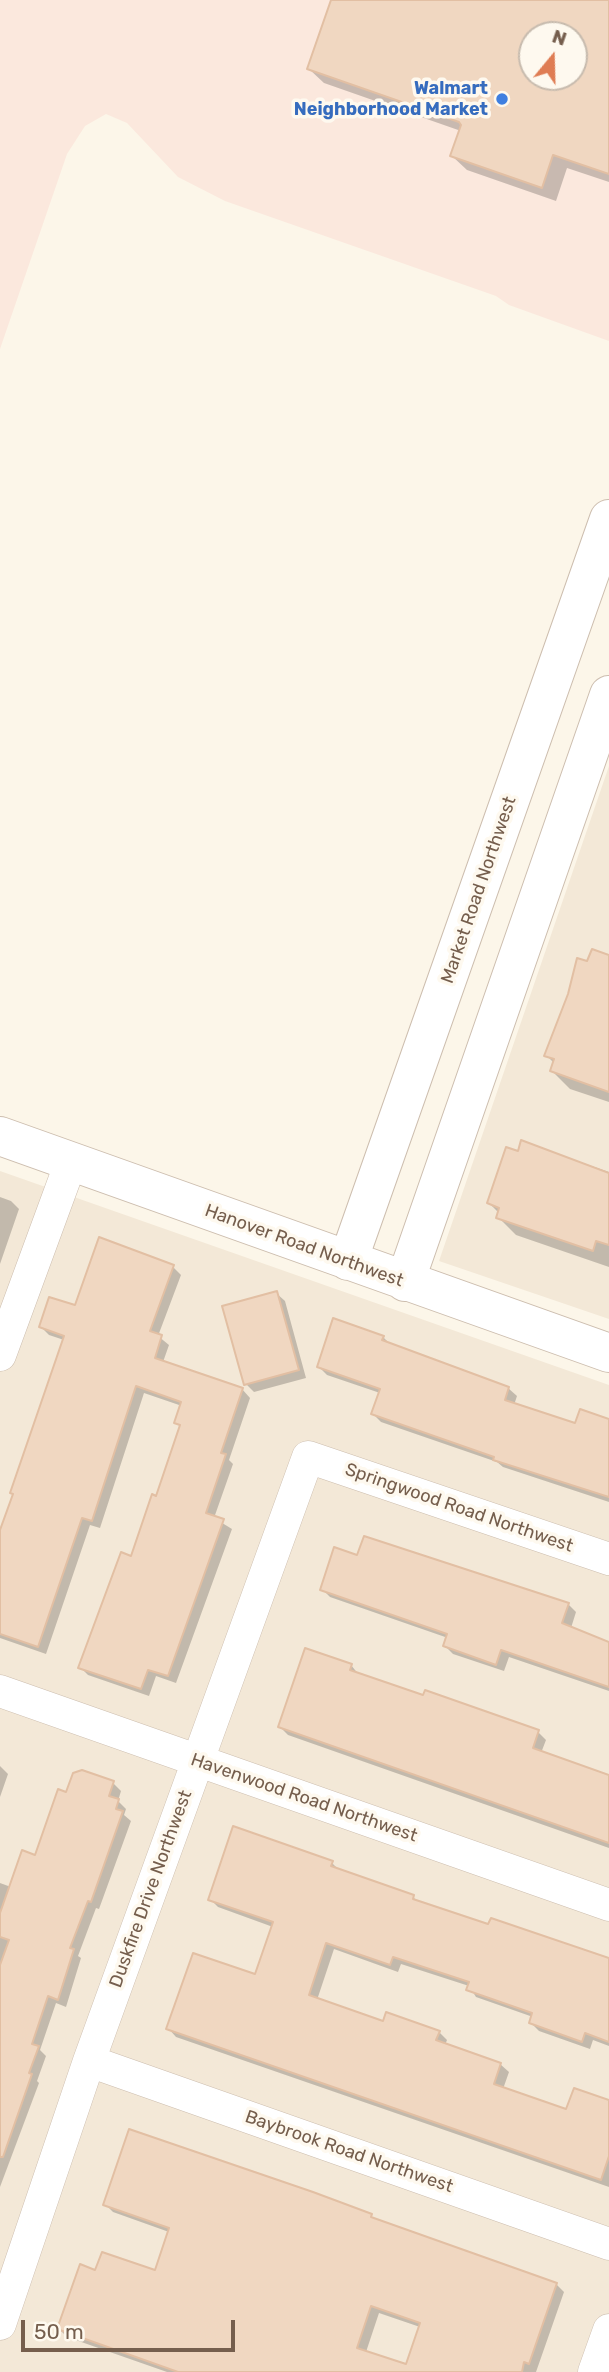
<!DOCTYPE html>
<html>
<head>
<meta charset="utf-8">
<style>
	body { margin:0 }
	#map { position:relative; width:609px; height:2372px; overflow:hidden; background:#fcf6e9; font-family:Rubik,sans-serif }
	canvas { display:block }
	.north { position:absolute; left:518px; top:21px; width:70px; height:70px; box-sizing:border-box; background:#fef9ef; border:2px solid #c7bbae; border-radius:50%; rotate:19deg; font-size:19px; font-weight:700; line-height:28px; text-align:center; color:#755e4d }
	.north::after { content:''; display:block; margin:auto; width:24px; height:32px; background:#df7d54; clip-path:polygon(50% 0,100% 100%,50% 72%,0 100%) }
	.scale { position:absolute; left:21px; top:2320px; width:214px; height:32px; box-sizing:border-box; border:4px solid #755e4d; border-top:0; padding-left:9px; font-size:21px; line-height:24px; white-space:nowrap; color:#755e4d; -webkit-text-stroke:5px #fef9ef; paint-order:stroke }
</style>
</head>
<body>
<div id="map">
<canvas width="609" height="2372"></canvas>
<div class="north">N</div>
<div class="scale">50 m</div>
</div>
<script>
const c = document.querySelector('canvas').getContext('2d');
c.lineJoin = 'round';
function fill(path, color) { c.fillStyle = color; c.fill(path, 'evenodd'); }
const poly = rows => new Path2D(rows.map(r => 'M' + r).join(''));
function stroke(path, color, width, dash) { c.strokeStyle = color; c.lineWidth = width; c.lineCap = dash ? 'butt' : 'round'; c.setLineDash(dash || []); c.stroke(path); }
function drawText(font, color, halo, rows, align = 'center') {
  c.font = font + ' Rubik,sans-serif'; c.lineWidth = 7; c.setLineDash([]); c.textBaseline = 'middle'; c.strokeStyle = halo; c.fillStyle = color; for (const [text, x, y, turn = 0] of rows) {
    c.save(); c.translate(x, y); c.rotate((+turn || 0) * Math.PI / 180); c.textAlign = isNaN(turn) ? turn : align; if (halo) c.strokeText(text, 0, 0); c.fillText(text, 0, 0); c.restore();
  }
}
const residential = poly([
	[609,766,609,1319,439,1261],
	[0,1171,609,1385,609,2372,0,2372]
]);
const commercial = poly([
	[0,0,609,0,609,341,509,305,496,296,225,201,178,177,127,123,106,114,85,126,67,154,0,349],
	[532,35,574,35,574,77,532,77]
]);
const shadow = poly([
	[333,0,609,0,609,182,567,168,556,201,467,170,452,156,461,131,324,83,309,69],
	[532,35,574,35,574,77,532,77],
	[609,957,609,1102,570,1089,552,1071,554,1063,546,1055,588,964],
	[522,1142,609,1172,609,1267,516,1235,498,1217,499,1213,489,1203],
	[0,1197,11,1201,19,1209,0,1264],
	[173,1267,181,1275,158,1336,169,1345,163,1362,242,1389,250,1398,229,1460,233,1464,214,1518,232,1529,176,1683,156,1676,149,1696,88,1675,80,1667,157,1498,181,1427,176,1422,182,1406,144,1393,100,1528,90,1525,46,1654,0,1638,0,1533,64,1340,49,1335,41,1327,76,1308],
	[276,1293,285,1301,306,1378,254,1392,246,1384],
	[383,1337,391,1345,508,1388,517,1396,514,1405,576,1425,609,1421,609,1502,503,1467,497,1462,381,1422,373,1414,380,1393,327,1375,319,1367],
	[358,1557,568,1604,576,1612,571,1628,609,1642,609,1691,509,1657,504,1671,453,1654,445,1646,448,1638,330,1597,322,1589],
	[351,1665,359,1675,538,1732,546,1740,541,1753,609,1776,609,1848,288,1735,280,1727],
	[0,1766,8,1774,0,1797],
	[113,1783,121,1791,118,1801,126,1809,124,1815,131,1821,99,1909,96,1908,78,1956,81,1958,66,2007,56,2003,40,2050,46,2056,37,2081,39,2083,0,2187,0,1883,11,1887,36,1857,67,1794],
	[332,1863,340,1871,413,1897,419,1903,609,1960,609,2046,593,2040,590,2049,539,2031,531,2023,533,2017,476,1997,469,1986,401,1964,398,1972,334,1949,317,2000,384,2023,439,2032,447,2040,445,2045,500,2064,509,2072,503,2089,568,2112,609,2102,609,2187,176,2037,168,2028,256,1977,273,1927,218,1907,210,1899],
	[105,2204,371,2216,376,2221,556,2284,564,2292,536,2372,167,2372,67,2337,59,2329,97,2272,156,2272,169,2232,113,2212],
	[379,2313,420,2327,407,2366,366,2352]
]);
const building = poly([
	[331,0,609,0,609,174,553,155,542,188,450,156,461,125,459,122,307,69,331,0],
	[532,35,574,35,574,77,532,77,532,35],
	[592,949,609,955,609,1092,550,1071,554,1059,544,1056,568,994,577,958,587,961,592,949],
	[521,1140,609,1173,609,1245,596,1241,593,1251,496,1218,499,1208,487,1203,506,1147,518,1151,521,1140],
	[99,1237,174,1265,150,1331,162,1335,155,1358,243,1388,221,1453,226,1454,206,1513,224,1519,168,1676,148,1670,141,1689,78,1668,121,1552,131,1556,152,1494,156,1496,180,1425,174,1423,181,1402,136,1386,92,1521,82,1518,38,1647,0,1634,0,1530,13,1494,10,1493,64,1336,39,1327,49,1297,75,1305,99,1237],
	[277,1291,299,1370,244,1385,222,1306,277,1291],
	[333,1318,384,1336,382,1340,509,1387,505,1400,575,1423,580,1409,609,1419,609,1497,493,1460,494,1457,371,1414,380,1389,317,1367,333,1318],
	[364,1536,569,1603,562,1623,609,1642,609,1687,501,1650,496,1665,443,1646,447,1634,320,1590,334,1547,357,1555,364,1536],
	[305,1648,352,1664,350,1670,423,1695,425,1690,539,1730,533,1748,609,1775,609,1843,278,1727,305,1648],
	[82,1770,114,1781,109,1796,119,1799,116,1809,123,1811,91,1902,88,1901,70,1948,74,1949,58,2000,48,1996,32,2044,39,2046,29,2073,32,2074,3,2157,0,2157,0,1965,9,1940,0,1937,0,1913,22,1850,35,1855,58,1789,66,1792,73,1773,82,1770],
	[233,1826,333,1861,331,1866,414,1895,413,1899,488,1924,491,1918,609,1958,609,2042,585,2033,582,2042,529,2023,532,2013,466,1990,469,1982,393,1957,390,1965,326,1943,309,1995,383,2021,386,2012,440,2031,436,2040,501,2063,494,2084,566,2109,574,2088,609,2100,609,2156,601,2180,166,2029,193,1953,255,1974,273,1922,208,1900,233,1826],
	[129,2129,313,2192,372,2214,371,2217,557,2283,529,2364,524,2362,522,2372,178,2372,57,2329,80,2264,95,2270,102,2252,155,2270,169,2228,103,2205,129,2129],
	[371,2306,420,2323,406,2364,357,2348,371,2306]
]);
const minor = poly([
	[0,1355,71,1162],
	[0,1691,609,1905],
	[89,2061,609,2244],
	[0,2324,89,2061,308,1457,609,1559],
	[594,2372,609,2330]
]);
const tertiary = poly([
	[0,1136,609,1353],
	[348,1261,609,519],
	[405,1282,609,695]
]);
const markers = [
	[502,99,7,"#3f7fe0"]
];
const shopNames = [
	["Walmart",488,89],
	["Neighborhood Market",488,110]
];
const streetNames = [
	["Market Road Northwest",479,890,-71],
	["Hanover Road Northwest",304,1246,20],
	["Springwood Road Northwest",459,1508,19],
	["Havenwood Road Northwest",304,1798,19],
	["Duskfire Drive Northwest",151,1889,-70],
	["Baybrook Road Northwest",349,2152,19]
];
fill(residential, '#f3e8d7');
fill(commercial, '#fbe8dd');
fill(shadow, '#0003');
fill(building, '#f0d7c1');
stroke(building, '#e2bfa3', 2);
stroke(minor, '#cdbeaf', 33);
stroke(tertiary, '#cdbeaf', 40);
stroke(minor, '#fff', 32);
stroke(tertiary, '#fff', 38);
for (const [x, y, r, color] of markers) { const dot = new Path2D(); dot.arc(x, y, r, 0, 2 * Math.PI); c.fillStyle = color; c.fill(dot); stroke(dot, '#fef9ef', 2.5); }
drawText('bold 18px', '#366cbe', '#fef9ef', shopNames, 'right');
drawText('18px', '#755e4d', '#fef9ef', streetNames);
</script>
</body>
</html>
